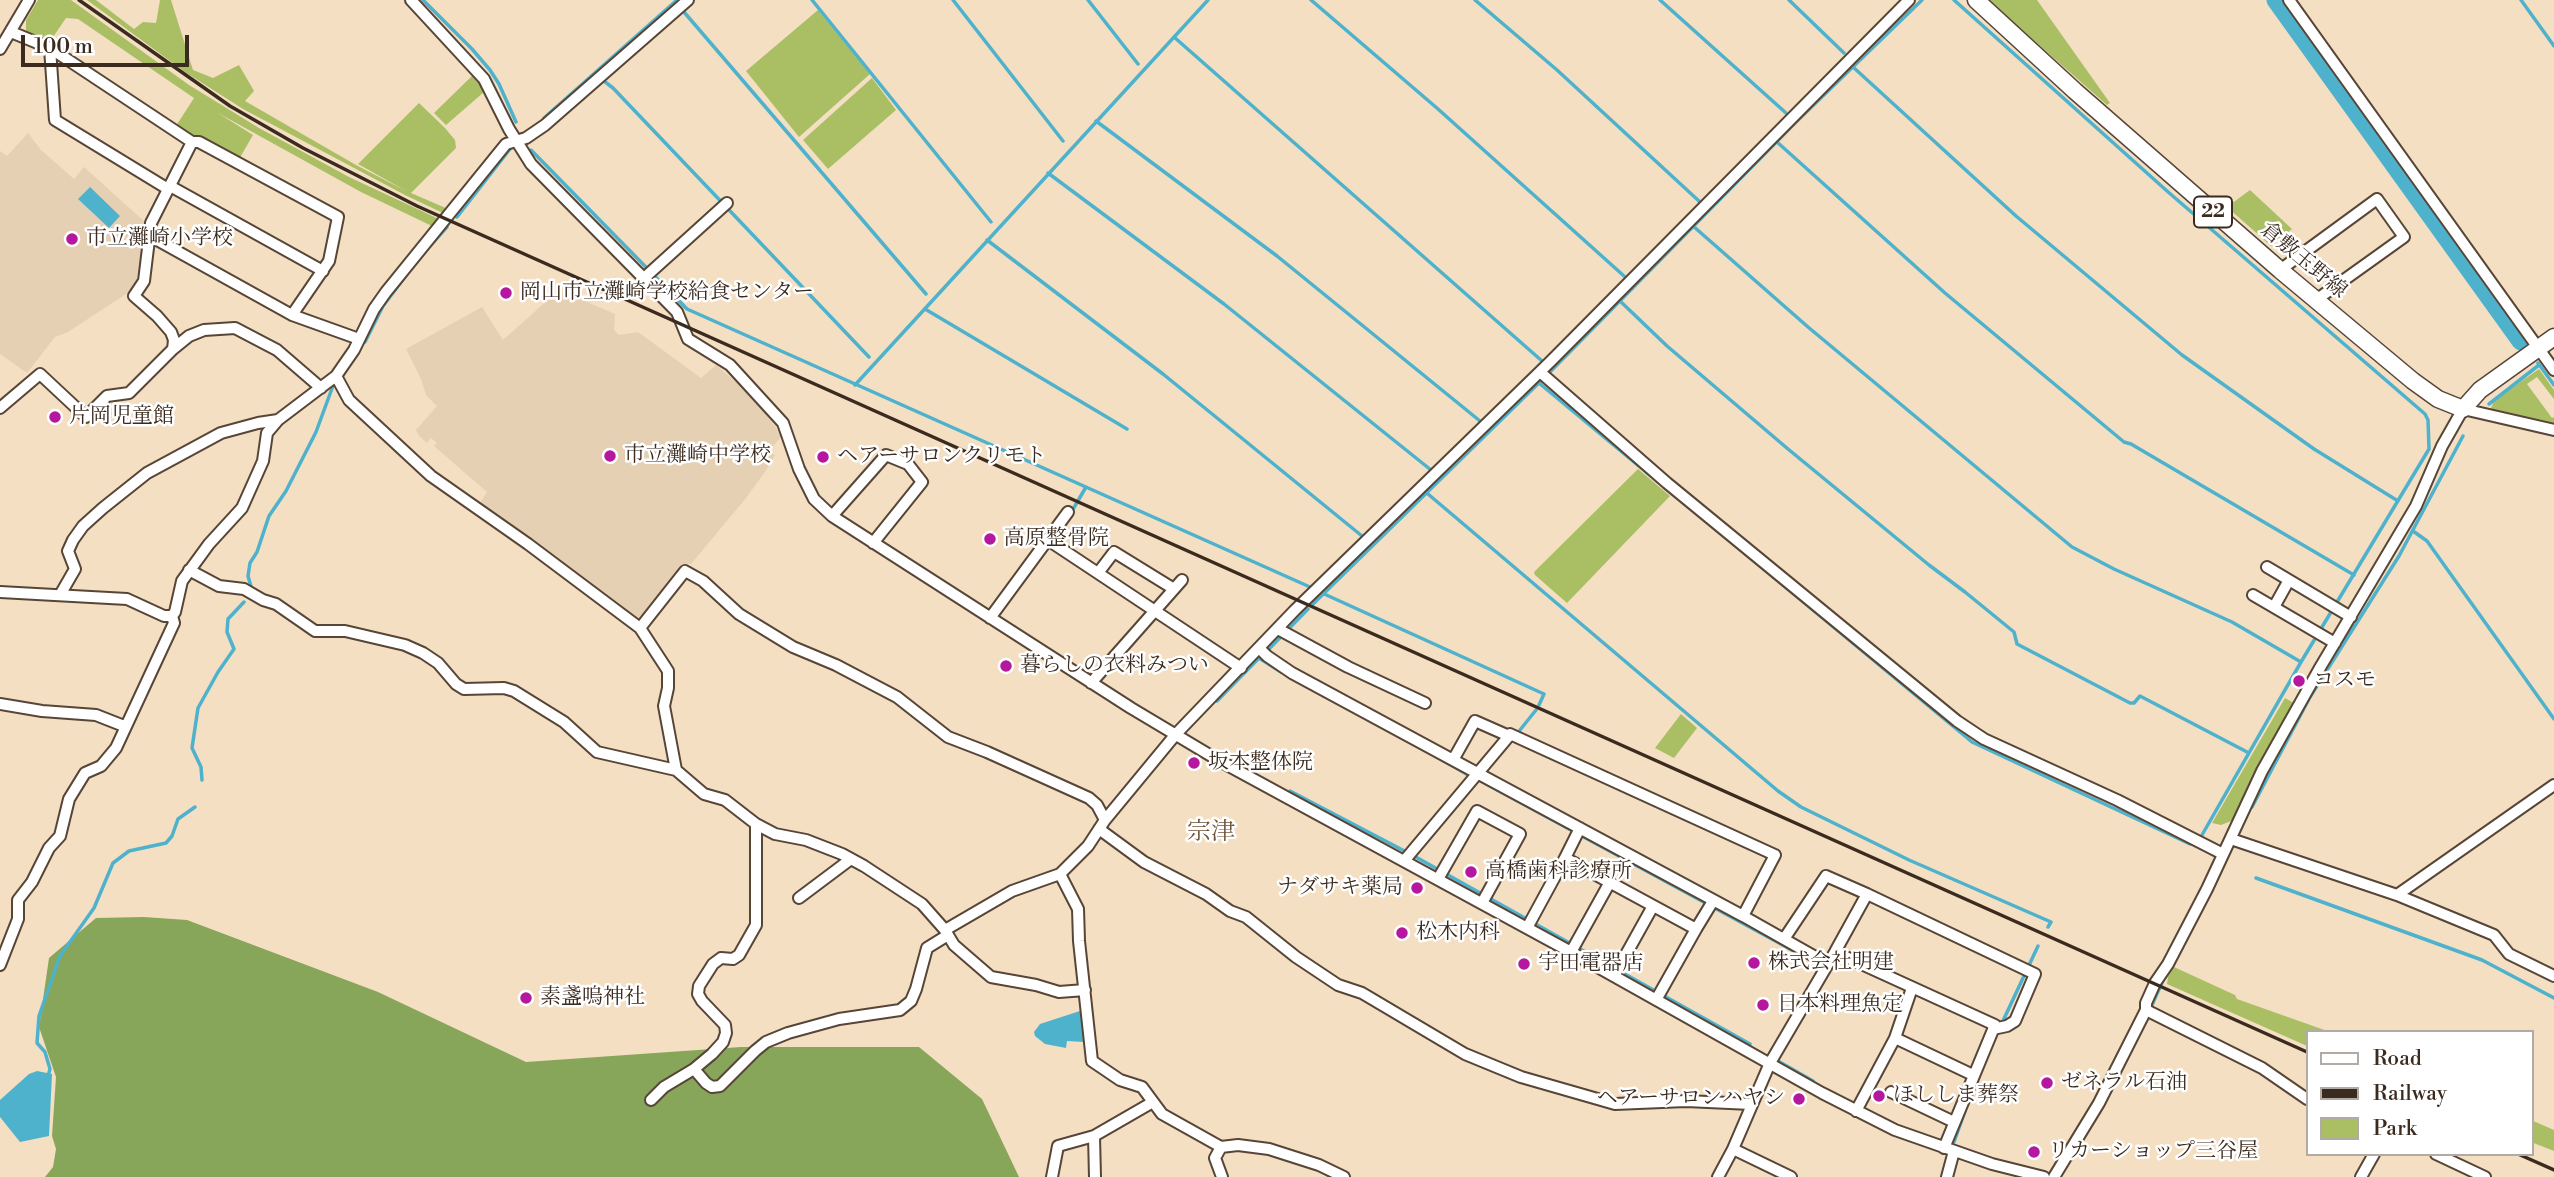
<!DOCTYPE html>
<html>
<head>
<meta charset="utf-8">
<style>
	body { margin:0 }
	#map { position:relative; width:2554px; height:1177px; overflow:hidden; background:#f4dfc3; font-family:"Libre Bodoni",serif }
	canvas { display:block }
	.legend { position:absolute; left:2306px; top:1030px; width:228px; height:126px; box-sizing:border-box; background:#fff; border:2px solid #b1aaa5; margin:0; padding:9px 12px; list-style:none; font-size:21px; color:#3b2a1e }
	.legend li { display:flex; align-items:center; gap:14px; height:35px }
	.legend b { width:35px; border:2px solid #b1aaa5 }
	.scale { position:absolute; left:21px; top:35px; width:168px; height:32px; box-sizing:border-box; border:4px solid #3b2a1e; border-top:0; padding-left:9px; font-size:21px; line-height:24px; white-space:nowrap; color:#3b2a1e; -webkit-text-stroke:5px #fff; paint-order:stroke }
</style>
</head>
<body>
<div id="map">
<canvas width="2554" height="1177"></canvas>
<ul class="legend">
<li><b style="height:9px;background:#fff"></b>Road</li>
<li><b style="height:9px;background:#3b2a1e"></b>Railway</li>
<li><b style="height:19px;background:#aabf64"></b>Park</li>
</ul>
<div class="scale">100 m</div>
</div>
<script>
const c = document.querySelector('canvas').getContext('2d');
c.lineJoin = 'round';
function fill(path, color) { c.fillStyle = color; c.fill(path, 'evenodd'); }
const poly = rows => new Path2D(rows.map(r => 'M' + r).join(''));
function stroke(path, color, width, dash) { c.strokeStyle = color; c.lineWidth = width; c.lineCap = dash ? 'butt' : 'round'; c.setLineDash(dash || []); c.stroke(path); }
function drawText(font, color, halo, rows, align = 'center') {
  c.font = font + ' "Libre Bodoni","Noto Serif JP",serif'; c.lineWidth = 5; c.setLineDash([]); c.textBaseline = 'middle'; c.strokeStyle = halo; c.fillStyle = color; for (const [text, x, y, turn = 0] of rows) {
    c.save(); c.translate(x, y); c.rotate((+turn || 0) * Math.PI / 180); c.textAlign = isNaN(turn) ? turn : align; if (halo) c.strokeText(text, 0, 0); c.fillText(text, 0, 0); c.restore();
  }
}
const built = poly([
	[28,133,41,150,74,179,84,167,146,223,141,276,135,285,126,294,68,332,55,337,27,373,0,354,0,151,7,156],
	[559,290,615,314,614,330,619,335,638,332,701,378,716,365,749,393,775,426,781,437,769,451,775,455,765,472,746,498,691,564,686,564,641,621,634,620,479,505,487,492,434,446,437,443,431,438,427,443,419,436,416,430,437,406,426,395,421,379,406,349,482,307,503,340]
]);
const green = poly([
	[38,0,71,0,189,85,259,128,349,177,441,220,434,227,361,192,218,113,253,135,238,161,176,126,194,98,78,19,66,18,49,43,26,33,26,20],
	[87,0,96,0,134,29,143,22,156,23,160,0,171,0,193,70,213,78,239,65,254,91,245,101,356,165,408,192,358,164,419,103,445,128,455,140,456,148,411,193,448,209,445,214,405,195,243,109,185,72],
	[1988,0,2037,0,2110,103,2107,105],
	[818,10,870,74,799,137,746,71],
	[474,74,484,92,446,125,434,113],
	[872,78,896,110,828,169,803,140],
	[2250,190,2292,229,2271,246,2227,207],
	[2539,369,2554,390,2554,399,2537,377,2527,384,2552,418,2554,417,2554,424,2490,411,2493,403,2500,396],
	[1638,469,1670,496,1567,603,1535,575,1534,572],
	[2285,698,2294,703,2234,820,2221,825,2212,823],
	[1681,714,1697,728,1674,758,1655,748],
	[2174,967,2235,995,2237,999,2330,1032,2307,1032,2307,1046,2167,984,2168,977],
	[2531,1120,2554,1130,2554,1151,2531,1142]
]);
const forest = poly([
	[144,917,187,920,378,992,526,1062,741,1047,919,1047,982,1099,1019,1177,45,1177,53,1167,56,1149,52,1136,56,1077,39,1027,49,958,96,918]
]);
const water = poly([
	[90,187,120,216,109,228,78,199],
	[1083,1010,1084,1042,1067,1041,1066,1048,1045,1044,1035,1036,1034,1032,1040,1024],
	[37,1071,52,1074,49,1136,20,1142,0,1117,0,1100,29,1074]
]);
const stream = poly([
	[423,0,472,49,490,70,499,84,516,122],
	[812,0,991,222],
	[953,0,1063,141],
	[1088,0,1138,64],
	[1311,0,1438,109,1624,276],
	[1475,0,1557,70,1700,202],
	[1660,0,1786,113],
	[1789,0,1844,53],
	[1954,0,2167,191,2425,414,2428,420,2429,449,2301,662,2202,835],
	[2521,0,2554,46],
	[684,12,926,294],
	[1174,37,1542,361],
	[1853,67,2016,216,2182,355,2314,449,2398,501],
	[604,81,613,88,869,357],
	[544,118,677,0],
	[1096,121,1277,256,1480,421],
	[1777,142,1945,293,2124,442,2131,444,2354,575],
	[531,150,687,309,1310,587],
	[1048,173,1224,304,1431,470],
	[457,217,510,149],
	[1693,226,1808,327,2072,547,2114,569,2232,622,2301,662],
	[987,240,1163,374,1362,536],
	[428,248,447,227],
	[1620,301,1667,346,1788,449,1929,565,1965,592,2014,632,2017,644,2130,703,2134,703,2140,696,2249,753],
	[925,309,1127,429],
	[365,342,383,306,408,273],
	[2538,363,2554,385],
	[1539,383,1658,482],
	[855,385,1208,0],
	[2489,404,2539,365],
	[1428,494,1778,791,1801,807,1909,860,2051,922,2048,927],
	[1678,498,1972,742,2190,844],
	[1072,511,1086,487],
	[2413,531,2427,541,2554,719],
	[252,590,248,576,250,563,257,552,269,516,286,491,316,432,334,383],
	[1322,593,1544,694,1539,705],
	[1313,604,1548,374,1796,122,1922,0],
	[1266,652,1308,609],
	[1259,658,1281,672],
	[1217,701,1260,657],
	[1516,735,1536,710],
	[1423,749,1470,776],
	[1477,779,1803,956],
	[202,780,201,767,192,748,198,708,218,672,234,649,227,632,228,619,244,602],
	[1290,791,1414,856,1750,1044],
	[2252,807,2310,697,2399,556,2463,436],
	[2256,878,2482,960,2554,998],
	[2152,1005,2164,978],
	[2002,1023,2038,946],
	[1778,1061,1813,1081],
	[48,1076,50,1069,45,1052,37,1043,39,1016,60,956,94,908,113,863,129,851,166,843,172,836,178,819,195,807],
	[1954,1142,1965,1111]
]);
const river = poly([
	[2276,0,2521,341]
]);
const street = poly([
	[411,0,484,79,509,129,531,164,677,312,688,339,730,365,783,423,799,469,814,499,832,516,1131,708,1218,760,1571,952,1822,1093,1895,1130,1992,1164,2044,1177],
	[2289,0,2554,370],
	[50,48,55,120,168,189],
	[0,49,29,0],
	[192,142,199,142,338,217,329,261,292,315],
	[170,186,323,271],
	[148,235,292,315,359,339],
	[2280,270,2377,199,2404,237,2316,300],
	[643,279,727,203],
	[173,349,189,336,204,330,235,328,277,350,321,388],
	[1540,372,1667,483,1957,721,1984,739,2117,800,2223,854],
	[336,376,349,400,431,476,528,544,640,628,668,671,668,688,664,706,676,770],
	[0,408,40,374,86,417,107,396,129,393,173,349,174,340,171,332,157,316,134,296,144,281,151,223,192,142,50,48,11,32],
	[832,516,886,455,908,464,922,482,873,543],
	[1048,540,1241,668],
	[2267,567,2351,617],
	[189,570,219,586,244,589,263,600,276,604,315,631,345,631,405,645,423,653,438,663,456,684,464,689,504,688,514,691,564,722,597,752,676,770,704,794,725,800,756,824,775,834,806,840,842,854,864,866,922,904,945,930,954,945,991,977,1036,985,1059,992,1085,990],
	[1098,573,1114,552,1174,589],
	[0,592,127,599,164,616,172,616],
	[60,595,75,569,68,551,73,540,83,526,103,508,147,473,221,433,258,423,278,420],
	[2253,595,2335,643],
	[2274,607,2289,580],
	[990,618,1068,512],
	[640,628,685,571,703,581,739,614,793,647,836,665,897,697,948,737,987,752,1089,798,1097,805,1105,820],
	[1278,629,1348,667,1425,703],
	[1260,649,1267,656,1292,673,1453,760,1743,916,1775,855,1510,734,1509,736,1475,721,1453,760],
	[1091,683,1182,580],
	[0,704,42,711,96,715,124,726],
	[1099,829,1144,862,1206,894,1230,911,1246,917,1296,957,1338,985,1362,993,1465,1054,1521,1077,1615,1104,1686,1101,1751,1104],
	[2231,839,2397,895,2494,935,2509,954,2554,976],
	[1565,858,1580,828],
	[1404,861,1509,736],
	[1438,879,1477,811,1520,834,1482,903],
	[2397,895,2554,785],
	[799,898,851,859],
	[1743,916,1828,964],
	[1527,928,1565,858,1696,929,1656,1000],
	[1696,929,1713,901],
	[945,930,1012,891,1060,874],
	[1784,939,1826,876,1867,894],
	[1571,952,1610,882],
	[1835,952,1995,1025,1944,1148],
	[0,965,18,919,18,900,32,882,49,848,60,836,69,799,85,773,101,766,116,748,174,623,172,616,175,612,182,581,209,544,242,508,263,461,267,433,278,420,336,376,354,350,374,309,386,292,506,144,526,138,545,125,688,0],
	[1614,976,1653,906],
	[2146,1010,2262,1068,2307,1099],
	[1895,1038,1973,1075],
	[694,1069,706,1083,712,1087,720,1086,755,1051,766,1042,788,1033,839,1019,900,1010,911,1001,916,989,927,948,948,935],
	[1891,1092,1954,1122],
	[651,1100,664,1087,694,1069,712,1054,723,1042,726,1033,725,1025,702,1001,698,994,699,986,713,964,721,958,733,959,739,955,756,925,756,824],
	[1856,1111,1895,1038,1912,988],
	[1094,1136,1095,1177],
	[1221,1147,1215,1158,1222,1177],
	[1733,1149,1791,1177],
	[2436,1154,2485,1177],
	[1052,1177,1058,1146,1094,1136,1153,1102],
	[1344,1177,1319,1165,1269,1149,1238,1145,1221,1147,1162,1114,1142,1087,1120,1080,1092,1061,1079,941,1078,909,1060,874,1088,846,1105,820,1176,734,1295,610,1551,361,1909,0],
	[1718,1177,1733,1149,1770,1063,1835,952,1867,894,2035,974,2015,1021,2007,1026,1993,1029],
	[1947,1177,1954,1151],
	[2054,1177,2099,1103,2146,1010,2146,1003,2155,983,2168,964,2207,889,2262,771,2321,666,2416,506,2442,446,2463,409,2554,430],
	[2361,1177,2374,1154]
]);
const primary = poly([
	[1976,0,2075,91,2280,270,2413,381,2438,399,2463,409,2480,390,2554,337]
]);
const rail = poly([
	[79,0,230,106,303,148,417,206,2307,1052],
	[2518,1154,2554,1170]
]);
const markers = [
	[72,239,7,"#b5179e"],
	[506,293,7,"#b5179e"],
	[55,417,7,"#b5179e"],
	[610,456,7,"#b5179e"],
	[823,457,7,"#b5179e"],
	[990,539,7,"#b5179e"],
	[1006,666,7,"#b5179e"],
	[2299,681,7,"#b5179e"],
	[1194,763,7,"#b5179e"],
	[1471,872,7,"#b5179e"],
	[1417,888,7,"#b5179e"],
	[1402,933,7,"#b5179e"],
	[1754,963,7,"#b5179e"],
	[1524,964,7,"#b5179e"],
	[526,998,7,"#b5179e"],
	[1763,1005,7,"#b5179e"],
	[2047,1083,7,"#b5179e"],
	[1879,1096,7,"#b5179e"],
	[1799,1099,7,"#b5179e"],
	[2034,1152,7,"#b5179e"]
];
const shields = [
	[2213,212,38]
];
const shieldNames = [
	["22",2213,212]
];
const poiNames = [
	["市立灘崎小学校",86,239],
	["岡山市立灘崎学校給食センター",520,293],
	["片岡児童館",69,417],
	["市立灘崎中学校",624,456],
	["ヘアーサロンクリモト",837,457],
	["高原整骨院",1004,539],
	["暮らしの衣料みつい",1020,666],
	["コスモ",2313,681],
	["坂本整体院",1208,763],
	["高橋歯科診療所",1485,872],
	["ナダサキ薬局",1403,888,"right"],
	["松木内科",1416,933],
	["株式会社明建",1768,963],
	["宇田電器店",1538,964],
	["素盞嗚神社",540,998],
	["日本料理魚定",1777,1005],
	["ゼネラル石油",2061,1083],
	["ほししま葬祭",1893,1096],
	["ヘアーサロンハヤシ",1785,1099,"right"],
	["リカーショップ三谷屋",2048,1152]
];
const streetNames = [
	["倉敷玉野線",2303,261,40]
];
const quarterNames = [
	["宗津",1211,833]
];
fill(built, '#e6d0b4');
fill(green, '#aabf64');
fill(forest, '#87a65a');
fill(water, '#4eb2cd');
stroke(stream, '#4eb2cd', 3.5);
stroke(river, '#4eb2cd', 19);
stroke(street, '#574537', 14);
stroke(primary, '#574537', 19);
stroke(street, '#fff', 10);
stroke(primary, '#fff', 16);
stroke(rail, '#3b2a1e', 3.5);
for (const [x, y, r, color] of markers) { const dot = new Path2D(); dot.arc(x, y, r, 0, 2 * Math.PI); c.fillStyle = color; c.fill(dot); stroke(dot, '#fff', 2.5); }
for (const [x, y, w] of shields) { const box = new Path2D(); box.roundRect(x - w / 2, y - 15.5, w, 31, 5); c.fillStyle = '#fff'; c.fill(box); stroke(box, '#3b2a1e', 2); }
drawText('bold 19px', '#3b2a1e', null, shieldNames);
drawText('21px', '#3b2a1e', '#fff', poiNames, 'left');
drawText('21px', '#3b2a1e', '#fff', streetNames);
drawText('24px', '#705539', '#fff', quarterNames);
</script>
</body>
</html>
